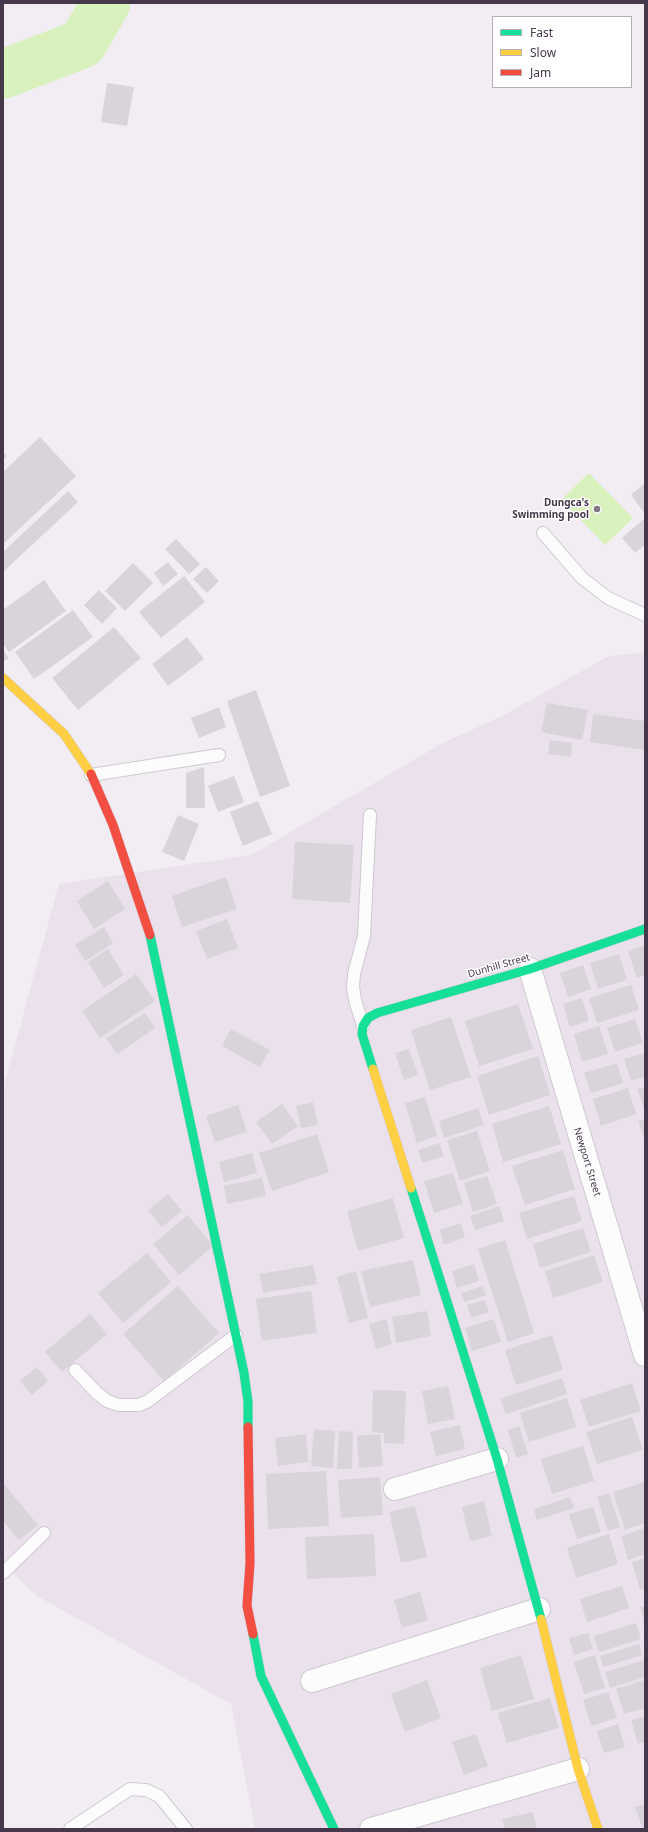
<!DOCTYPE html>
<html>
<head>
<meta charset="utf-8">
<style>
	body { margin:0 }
	#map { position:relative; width:648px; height:1832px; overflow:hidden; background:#f1edf2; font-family:"Noto Sans",sans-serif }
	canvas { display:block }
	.frame { position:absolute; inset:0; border:4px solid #44384a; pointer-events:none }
	.legend { position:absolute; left:492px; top:16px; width:140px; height:72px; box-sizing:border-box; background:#fff; border:1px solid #b4afb7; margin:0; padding:5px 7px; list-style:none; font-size:12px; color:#44384a }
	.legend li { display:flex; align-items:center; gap:8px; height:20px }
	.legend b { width:20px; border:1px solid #b4afb7 }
</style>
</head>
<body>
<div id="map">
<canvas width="648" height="1832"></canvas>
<div class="frame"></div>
<ul class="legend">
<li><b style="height:5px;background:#16e098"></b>Fast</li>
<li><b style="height:5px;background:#ffcf43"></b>Slow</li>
<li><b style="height:5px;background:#f24e42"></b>Jam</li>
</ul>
</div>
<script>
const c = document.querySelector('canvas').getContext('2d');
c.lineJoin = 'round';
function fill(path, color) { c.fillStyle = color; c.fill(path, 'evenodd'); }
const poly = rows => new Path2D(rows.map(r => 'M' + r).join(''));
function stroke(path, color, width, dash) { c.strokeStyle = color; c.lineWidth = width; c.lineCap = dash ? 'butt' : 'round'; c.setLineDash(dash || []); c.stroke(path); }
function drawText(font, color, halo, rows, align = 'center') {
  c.font = font + ' "Noto Sans",sans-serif'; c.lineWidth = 3; c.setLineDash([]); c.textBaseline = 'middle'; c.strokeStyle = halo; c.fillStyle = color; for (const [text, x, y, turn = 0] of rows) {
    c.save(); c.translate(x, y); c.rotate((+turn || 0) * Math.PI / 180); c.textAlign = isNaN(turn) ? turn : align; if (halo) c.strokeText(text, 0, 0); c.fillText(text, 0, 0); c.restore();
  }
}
const residential = poly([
	[645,652,645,1829,255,1829,231,1704,37,1596,3,1564,3,1089,59,884,251,855,443,743,504,715,607,657]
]);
const water = poly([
	[589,473,633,518,605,545,561,500]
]);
const river = poly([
	[3,74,82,44,106,3]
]);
const building = poly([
	[107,83,134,87,127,126,101,122],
	[40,437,76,476,3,544,3,472],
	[3,452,7,456,3,460],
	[645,483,645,514,631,495],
	[68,491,78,502,3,572,3,552],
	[645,518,645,545,635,553,622,538],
	[176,539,200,564,189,574,165,549],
	[168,562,178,574,163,586,154,573],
	[133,563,153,583,125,611,105,591],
	[206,567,219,581,207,593,193,579],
	[184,576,205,602,161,638,139,612],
	[44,580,66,611,9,652,3,644,3,610],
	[99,590,117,608,102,624,84,605],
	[73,610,93,637,34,679,15,652],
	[114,627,141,658,78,710,52,678],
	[187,637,204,659,168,686,152,664],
	[3,650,9,658,3,662],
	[256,690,290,786,260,797,227,701],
	[547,703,588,710,582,740,541,732],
	[219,707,226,727,199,738,191,718],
	[593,714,645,721,645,750,590,742],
	[550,740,572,743,571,757,548,754],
	[204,767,205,808,186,808,186,773],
	[234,776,244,802,218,812,208,786],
	[258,801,272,834,243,846,230,812],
	[178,815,199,824,184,861,162,852],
	[295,842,354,845,350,903,292,899],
	[226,877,237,909,182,927,172,896],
	[108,881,125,909,94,929,77,901],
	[227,919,238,948,207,959,196,931],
	[104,927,113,943,85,961,75,945],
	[645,945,645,975,637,978,628,951],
	[108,949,124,975,104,988,88,962],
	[619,954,627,980,598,989,590,963],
	[583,965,591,989,568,997,560,973],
	[136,974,155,1001,100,1038,82,1011],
	[631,985,639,1010,597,1023,589,998],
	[582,998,589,1021,570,1027,563,1004],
	[518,1004,533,1049,479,1066,465,1021],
	[145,1013,155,1028,117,1054,106,1038],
	[451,1017,471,1077,430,1090,411,1030],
	[635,1019,643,1043,615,1052,607,1028],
	[599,1026,608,1054,582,1062,574,1034],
	[231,1029,270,1050,260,1067,222,1046],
	[409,1049,418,1075,404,1080,395,1053],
	[645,1053,645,1077,631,1081,624,1059],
	[538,1056,550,1095,489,1115,477,1076],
	[617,1063,623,1083,591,1093,584,1073],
	[645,1087,645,1111,637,1089],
	[628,1088,636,1114,601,1126,593,1099],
	[425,1097,437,1136,417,1143,405,1103],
	[313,1102,318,1125,301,1128,296,1106],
	[282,1104,298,1126,272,1144,256,1122],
	[238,1105,247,1132,215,1142,206,1116],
	[549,1106,561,1144,503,1162,492,1124],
	[478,1108,484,1125,444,1138,439,1121],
	[645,1119,645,1141,638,1121],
	[477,1131,490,1171,460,1181,447,1140],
	[317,1134,329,1172,272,1191,259,1153],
	[439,1143,444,1156,422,1163,418,1150],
	[563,1150,575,1189,525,1205,512,1166],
	[252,1153,257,1173,224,1182,219,1162],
	[453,1173,463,1204,434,1213,424,1181],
	[487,1176,497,1204,473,1212,464,1183],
	[262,1178,266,1196,227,1204,224,1186],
	[168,1194,182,1211,162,1227,148,1210],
	[574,1196,582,1221,527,1239,519,1213],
	[393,1198,404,1238,358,1251,347,1211],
	[499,1206,504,1221,475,1230,470,1216],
	[188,1215,213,1246,179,1275,153,1244],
	[461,1223,465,1237,444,1245,440,1230],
	[583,1228,591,1252,540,1268,533,1244],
	[505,1240,534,1333,508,1342,478,1249],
	[147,1253,171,1282,123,1323,98,1293],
	[594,1255,603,1282,553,1298,545,1271],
	[413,1260,421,1295,370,1307,361,1271],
	[474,1264,479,1281,457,1288,452,1271],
	[313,1265,317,1284,263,1293,259,1274],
	[356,1271,368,1318,349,1323,337,1277],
	[178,1286,219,1333,164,1381,123,1334],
	[483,1286,486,1295,465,1302,461,1293],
	[311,1291,317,1333,262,1341,256,1299],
	[485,1300,489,1312,471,1318,467,1305],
	[427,1311,431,1336,396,1343,392,1317],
	[90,1314,107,1334,62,1372,45,1352],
	[386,1319,392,1344,376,1349,369,1324],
	[494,1319,501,1342,472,1351,465,1328],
	[552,1335,563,1370,516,1385,505,1350],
	[37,1367,48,1381,32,1395,20,1381],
	[562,1378,567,1394,506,1414,500,1399],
	[632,1383,641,1411,589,1427,580,1400],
	[448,1386,455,1419,428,1424,422,1391],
	[373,1390,406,1391,404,1444,384,1443,384,1433,372,1432],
	[567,1398,576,1427,529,1442,520,1413],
	[632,1417,643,1450,597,1464,586,1432],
	[460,1425,465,1449,436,1456,430,1432],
	[519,1426,528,1454,516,1458,508,1430],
	[314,1429,335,1431,333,1468,311,1466],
	[339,1431,353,1432,352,1469,337,1469],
	[306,1434,308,1462,278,1466,275,1438],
	[380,1434,383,1466,359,1468,357,1436],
	[583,1446,594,1481,552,1494,541,1459],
	[326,1471,329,1526,268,1529,266,1474],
	[380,1477,383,1515,341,1518,338,1480],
	[645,1482,645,1523,625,1530,613,1492],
	[3,1483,38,1525,19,1540,3,1521],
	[609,1493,620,1527,608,1531,597,1497],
	[570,1497,574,1508,537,1520,534,1509],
	[484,1501,492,1536,470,1541,462,1507],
	[415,1506,427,1557,401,1563,389,1512],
	[593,1507,601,1532,577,1539,569,1514],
	[645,1528,645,1554,628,1560,621,1536],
	[374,1534,376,1576,307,1579,305,1537],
	[609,1534,618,1564,576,1578,567,1548],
	[645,1558,645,1588,640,1590,632,1562],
	[622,1586,629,1608,587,1622,580,1599],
	[420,1592,428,1620,402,1628,394,1600],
	[645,1606,645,1623,640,1607],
	[636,1623,641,1639,599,1652,594,1636],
	[588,1633,593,1649,574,1655,569,1638],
	[639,1644,642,1655,603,1667,600,1656],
	[521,1655,534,1699,492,1711,480,1668],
	[595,1655,605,1688,584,1694,574,1662],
	[644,1660,645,1677,610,1688,605,1672],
	[427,1680,441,1718,405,1732,391,1694],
	[645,1680,645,1708,624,1714,616,1689],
	[608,1692,617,1718,591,1726,583,1700],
	[550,1698,559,1728,507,1743,498,1713],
	[645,1716,645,1742,638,1744,631,1720],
	[618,1724,625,1747,604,1753,597,1731],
	[476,1734,488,1766,464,1775,452,1742],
	[645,1804,645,1829,643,1829,635,1807],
	[533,1812,537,1829,505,1829,502,1819]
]);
const lane = poly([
	[543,533,582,578,608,598,645,615],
	[91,775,219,755],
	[363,1026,355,1000,353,987,354,974,364,936,370,815],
	[75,1370,97,1393,107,1401,119,1405,139,1405,148,1401,236,1335],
	[3,1573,44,1533],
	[70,1829,130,1789,146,1790,159,1796,186,1829]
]);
const street = poly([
	[530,969,645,1355],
	[395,1489,497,1459],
	[312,1681,539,1609],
	[371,1829,578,1769]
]);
const fast = poly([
	[150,935,244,1373,248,1402,248,1427],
	[373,1069,362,1034,363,1026,368,1018,377,1013,530,969,645,929],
	[411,1188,497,1459,541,1619],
	[253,1634,261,1676,334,1829]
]);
const slow = poly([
	[3,678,64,734,91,774],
	[373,1069,411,1188],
	[541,1619,578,1769,598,1829]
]);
const jam = poly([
	[91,774,113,825,150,935],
	[248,1427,250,1563,247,1606,253,1634]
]);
const markers = [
	[597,509,4,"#817785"]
];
const poiNames = [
	["Dungca's",589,503],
	["Swimming pool",589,515]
];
const streetNames = [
	["Dunhill Street",499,966,-16],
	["Newport Street",587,1162,73]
];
fill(residential, '#eae1ec');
fill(water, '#d9f1bc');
stroke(river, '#d9f1bc', 49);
fill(building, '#d8d4da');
stroke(lane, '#cdc9cf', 14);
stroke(street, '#cdc9cf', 24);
stroke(fast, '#d7ccdb', 10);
stroke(slow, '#d7ccdb', 10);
stroke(jam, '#d7ccdb', 10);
stroke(lane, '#fdfcfd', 12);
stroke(street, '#fdfcfd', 22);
stroke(fast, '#16e098', 9);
stroke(slow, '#ffcf43', 9);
stroke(jam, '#f24e42', 9);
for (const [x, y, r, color] of markers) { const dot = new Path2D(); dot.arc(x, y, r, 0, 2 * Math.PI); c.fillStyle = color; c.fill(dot); stroke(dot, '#fff', 1.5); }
drawText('bold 10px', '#44384a', '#fff', poiNames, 'right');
drawText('10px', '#44384a', '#fff', streetNames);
</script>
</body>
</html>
